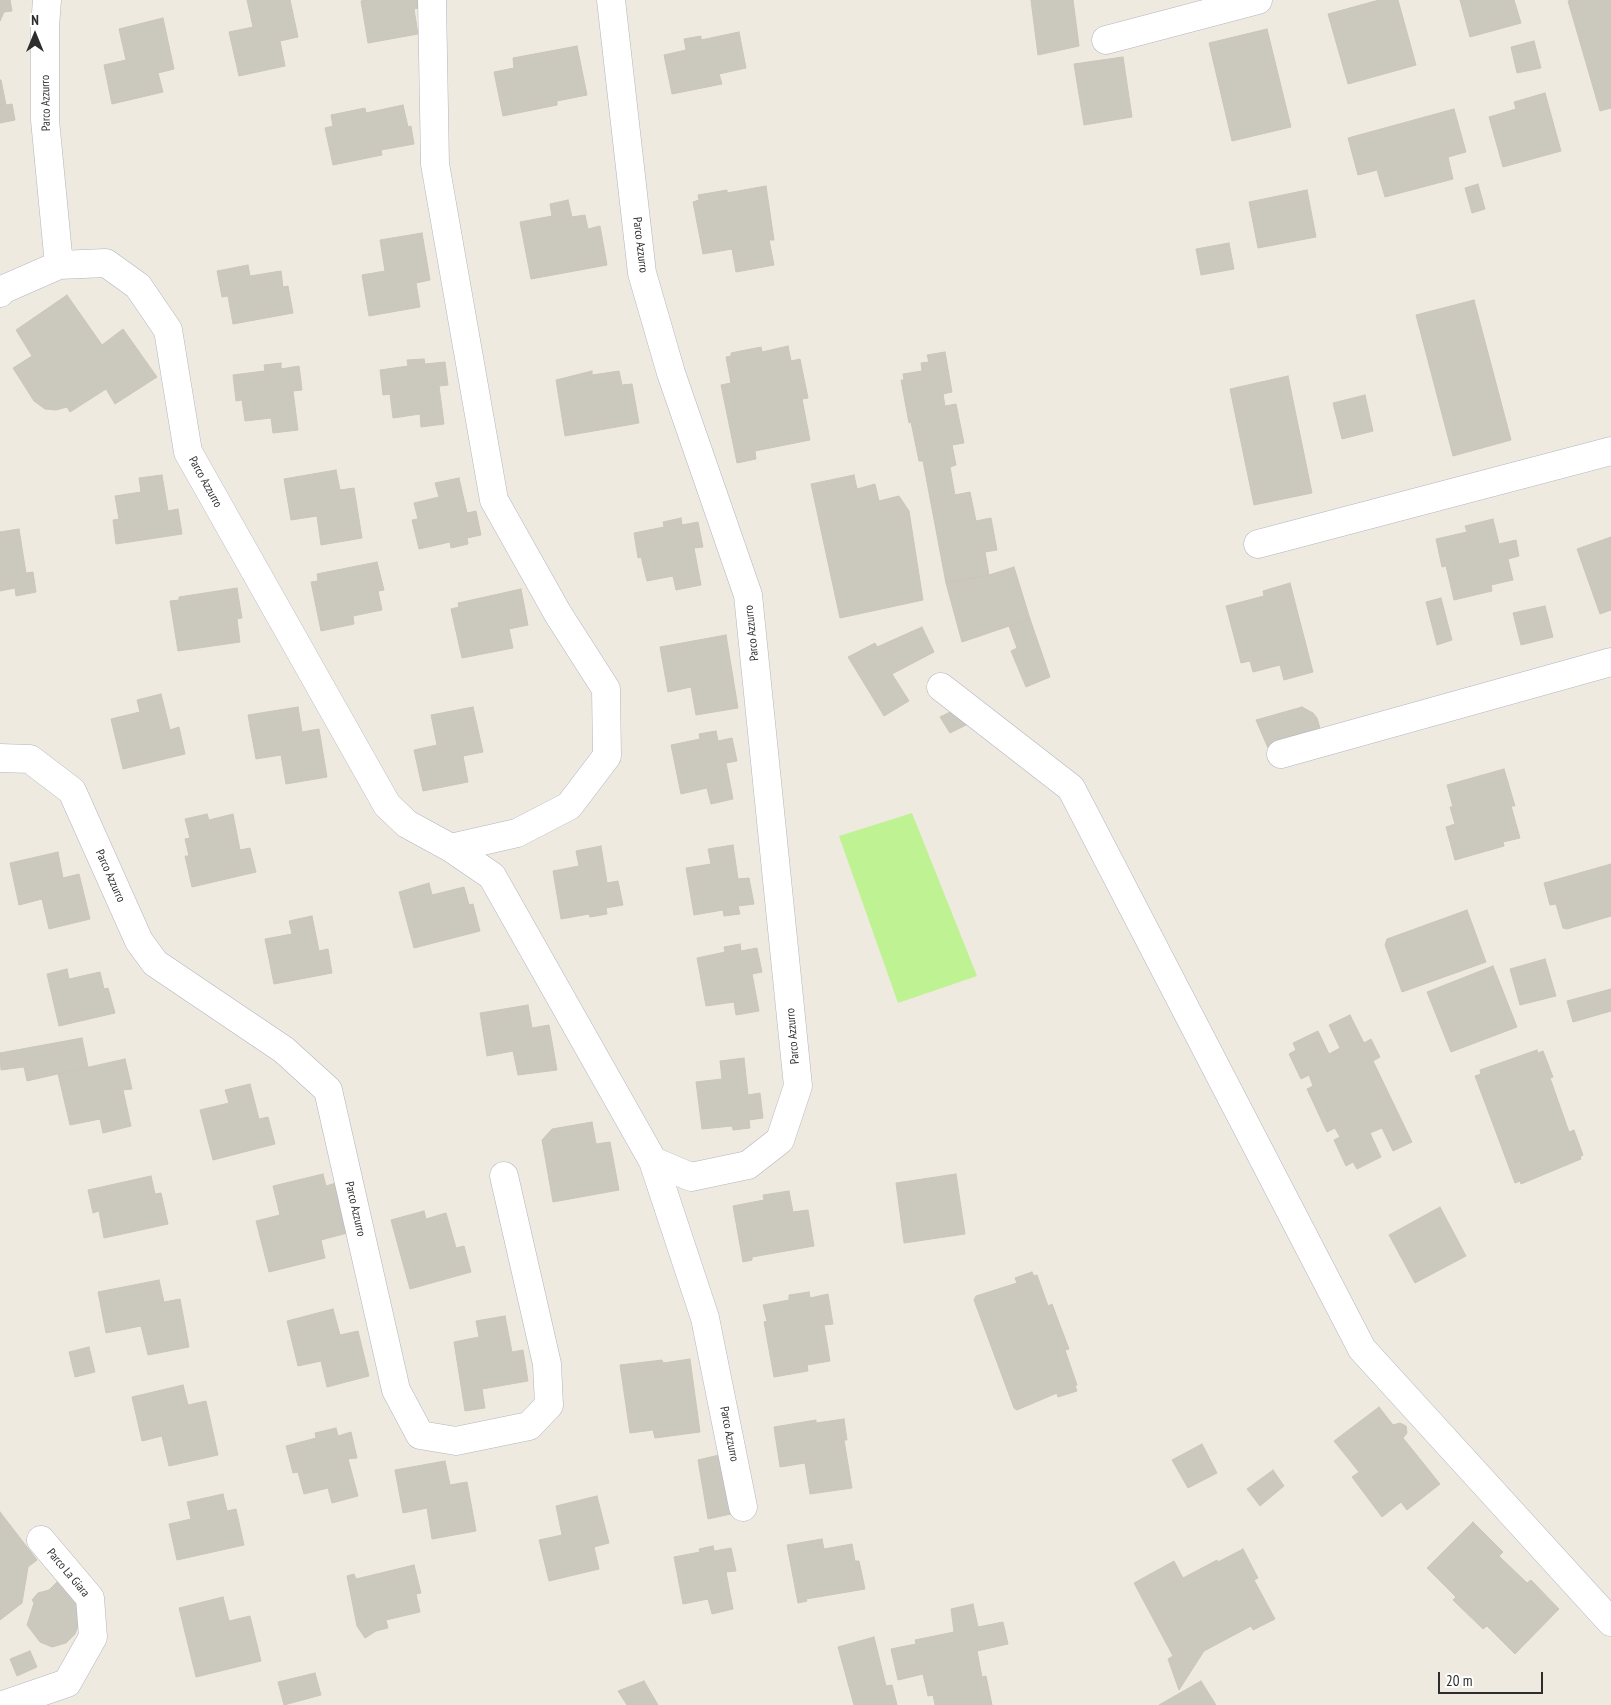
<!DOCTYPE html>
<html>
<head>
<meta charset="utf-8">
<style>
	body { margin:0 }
	#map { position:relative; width:1611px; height:1705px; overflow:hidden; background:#efeadf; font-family:"PT Sans Narrow",sans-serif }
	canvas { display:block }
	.north { position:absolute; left:10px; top:10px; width:50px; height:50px; -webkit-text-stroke:4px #fff; paint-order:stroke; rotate:0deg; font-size:14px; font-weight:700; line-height:20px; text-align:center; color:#2d2d2d }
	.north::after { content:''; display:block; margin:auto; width:18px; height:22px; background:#2d2d2d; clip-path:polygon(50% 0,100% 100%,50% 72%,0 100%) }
	.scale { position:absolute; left:1438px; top:1672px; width:105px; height:22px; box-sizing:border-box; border:2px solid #2d2d2d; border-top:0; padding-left:6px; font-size:15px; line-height:18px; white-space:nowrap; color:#2d2d2d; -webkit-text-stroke:4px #fff; paint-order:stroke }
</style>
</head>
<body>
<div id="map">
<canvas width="1611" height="1705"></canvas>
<div class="north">N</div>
<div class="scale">20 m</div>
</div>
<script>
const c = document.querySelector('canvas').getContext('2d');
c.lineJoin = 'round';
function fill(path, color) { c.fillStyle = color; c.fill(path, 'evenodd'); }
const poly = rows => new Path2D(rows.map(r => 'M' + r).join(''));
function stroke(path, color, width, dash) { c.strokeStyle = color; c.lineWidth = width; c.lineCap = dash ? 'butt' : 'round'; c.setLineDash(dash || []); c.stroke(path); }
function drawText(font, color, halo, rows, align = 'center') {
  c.font = font + ' "PT Sans Narrow",sans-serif'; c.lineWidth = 4; c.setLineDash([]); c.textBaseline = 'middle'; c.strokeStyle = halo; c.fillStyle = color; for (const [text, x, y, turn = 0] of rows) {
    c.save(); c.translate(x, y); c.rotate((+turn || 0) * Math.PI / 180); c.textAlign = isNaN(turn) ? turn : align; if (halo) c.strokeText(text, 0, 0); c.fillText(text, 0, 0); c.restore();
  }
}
const pitch = poly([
	[912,813,977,976,898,1003,839,836]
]);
const building = poly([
	[0,0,10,0,12,11,4,12,0,21,0,0],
	[247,0,290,0,298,37,280,41,285,66,239,76,229,32,253,27,247,0],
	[366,0,427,0,428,6,414,9,418,34,368,43,361,1,366,0],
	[1031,0,1073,0,1079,46,1038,55,1031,0],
	[1379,0,1398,0,1416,65,1348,84,1328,14,1379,0],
	[1460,0,1514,0,1521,23,1470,37,1460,0],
	[1571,0,1611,0,1611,108,1600,111,1568,1,1571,0],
	[163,18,174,69,158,73,163,92,112,104,104,65,126,60,119,29,163,18],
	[1267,29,1291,127,1232,141,1209,43,1267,29],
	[739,32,746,68,719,74,722,84,672,94,664,55,686,50,684,39,701,36,701,40,739,32],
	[1534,41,1541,68,1517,73,1511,47,1534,41],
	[577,46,587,95,557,101,557,105,503,116,494,72,514,68,513,58,577,46],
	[1123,57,1132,117,1084,125,1074,64,1123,57],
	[0,80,1,80,6,105,12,104,15,120,0,123,0,80],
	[1545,93,1561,151,1503,167,1489,117,1516,109,1514,102,1545,93],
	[403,105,408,127,411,126,414,144,381,150,382,155,333,165,325,128,333,126,331,115,365,108,366,113,403,105],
	[1454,109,1466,152,1448,157,1453,179,1385,197,1377,170,1358,175,1348,138,1454,109],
	[1478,184,1485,209,1472,213,1465,188,1478,184],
	[766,186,774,240,769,240,774,265,736,272,732,249,703,254,693,202,699,200,698,195,727,190,727,193,766,186],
	[1307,190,1316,237,1258,248,1249,202,1307,190],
	[568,200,572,217,585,215,588,229,600,226,607,265,531,279,520,222,552,216,550,204,568,200],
	[422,233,430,280,416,283,420,307,369,316,362,275,385,271,380,240,422,233],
	[1229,243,1234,269,1201,275,1196,249,1229,243],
	[248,265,250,276,281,271,283,287,288,286,293,313,233,324,228,296,222,297,217,271,248,265],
	[67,295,102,345,123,329,157,377,115,404,106,389,70,412,67,407,56,410,45,409,34,401,13,368,32,356,16,330,67,295],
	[1474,300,1511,440,1453,456,1416,315,1474,300],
	[788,346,791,361,800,359,808,398,802,399,810,440,755,451,756,459,737,463,721,385,731,383,726,357,731,356,731,353,761,347,762,352,788,346],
	[945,352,952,392,943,394,945,406,956,404,964,443,952,445,956,465,950,467,955,495,970,492,976,521,991,518,997,550,985,552,989,575,946,583,923,461,919,461,911,422,909,423,901,380,904,380,903,374,922,371,921,363,929,362,927,355,945,352],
	[424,359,425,364,445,362,448,385,439,386,444,424,421,427,420,414,393,418,390,394,383,395,380,370,408,366,407,360,424,359],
	[281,363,281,369,299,366,302,390,293,391,298,430,273,433,271,418,245,421,242,400,236,401,233,375,265,371,264,365,281,363],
	[592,371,592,375,619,371,622,385,632,384,639,423,565,436,556,380,592,371],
	[1288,376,1312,493,1254,505,1230,389,1288,376],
	[1365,395,1373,431,1342,439,1333,403,1365,395],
	[336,470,340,490,354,488,362,538,321,545,317,516,291,520,284,479,336,470],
	[162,475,168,511,178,509,182,534,116,544,113,520,119,519,115,496,141,492,139,478,162,475],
	[854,475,857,489,875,484,879,501,899,496,909,511,923,600,840,618,811,484,854,475],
	[459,478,467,513,476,511,481,535,467,538,468,544,451,548,450,542,419,549,412,520,418,519,414,503,439,497,435,483,459,478],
	[681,518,682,525,698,522,703,547,694,548,701,585,676,590,673,576,647,581,641,557,638,558,634,533,664,527,663,522,681,518],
	[1493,519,1499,544,1516,540,1519,556,1508,559,1513,580,1491,585,1492,591,1454,600,1446,566,1442,567,1436,539,1467,532,1465,526,1493,519],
	[19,529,26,573,33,572,36,592,16,596,15,588,0,591,0,532,19,529],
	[1611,537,1611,610,1600,614,1577,549,1611,537],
	[377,562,384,590,378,591,382,610,353,616,354,624,321,631,311,582,318,581,317,574,377,562],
	[1014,567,1030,619,962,642,946,583,989,575,1014,567],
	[1290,583,1313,672,1284,680,1280,665,1253,672,1250,661,1241,663,1226,606,1264,596,1263,591,1290,583],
	[237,588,242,618,237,619,240,642,178,651,170,601,179,600,179,597,237,588],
	[521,589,528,625,509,629,513,648,462,658,451,609,459,607,458,603,521,589],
	[1441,598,1452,640,1437,645,1426,602,1441,598],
	[1545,606,1553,637,1521,645,1513,613,1545,606],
	[1030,619,1050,677,1026,687,1011,651,1017,648,1009,626,1030,619],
	[922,627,934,652,892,674,909,701,884,716,848,657,875,643,877,647,922,627],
	[726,635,738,708,696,715,691,687,668,692,660,647,726,635],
	[161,694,170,730,179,727,185,754,123,769,111,719,140,712,137,700,161,694],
	[298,707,302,732,319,729,327,777,286,784,281,755,256,759,248,715,298,707],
	[473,707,483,752,463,756,468,782,423,791,414,750,437,745,431,715,473,707],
	[1302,707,1313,713,1317,718,1322,735,1268,748,1256,720,1302,707],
	[958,708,974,721,950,733,940,717,958,708],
	[716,731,718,741,732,738,737,761,726,763,733,799,711,804,707,788,681,794,671,745,700,739,699,734,716,731],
	[1504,769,1515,806,1511,806,1520,838,1503,842,1504,846,1455,860,1446,827,1455,824,1450,807,1453,807,1447,785,1504,769],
	[207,814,209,820,233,814,240,850,250,848,256,872,192,887,185,856,189,856,185,839,190,838,185,819,207,814],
	[733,845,738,879,749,878,754,904,738,906,740,914,724,916,723,910,694,915,686,868,711,864,708,849,733,845],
	[601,846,607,883,618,881,623,905,606,908,607,914,590,917,589,914,561,919,553,871,579,866,576,851,601,846],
	[58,852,63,878,79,874,90,919,49,929,42,899,19,905,10,863,58,852],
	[1611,864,1611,916,1567,929,1563,928,1556,904,1550,905,1544,883,1611,864],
	[429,883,432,895,464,887,469,905,473,904,480,931,414,948,399,892,429,883],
	[1467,910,1486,962,1402,992,1385,945,1387,939,1467,910],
	[312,916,319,951,328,949,332,973,274,984,265,939,292,934,289,921,312,916],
	[740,944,741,951,757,948,762,972,752,974,759,1011,736,1015,734,1002,706,1006,697,958,725,952,724,947,740,944],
	[1545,959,1556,996,1520,1005,1510,969,1545,959],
	[1493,966,1517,1027,1451,1052,1427,992,1493,966],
	[67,969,69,979,100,972,104,989,108,988,115,1013,59,1026,47,974,67,969],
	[1611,989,1611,1011,1573,1022,1567,1001,1611,989],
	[528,1005,532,1028,549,1025,557,1070,518,1075,513,1051,487,1056,480,1013,528,1005],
	[1350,1015,1364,1043,1371,1039,1380,1057,1373,1061,1412,1142,1393,1151,1382,1128,1370,1133,1381,1157,1357,1169,1353,1162,1346,1166,1334,1140,1340,1137,1335,1128,1327,1132,1307,1089,1313,1086,1309,1075,1301,1079,1289,1054,1296,1050,1293,1043,1318,1031,1329,1054,1340,1048,1329,1025,1350,1015],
	[82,1038,88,1067,27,1081,24,1067,1,1070,0,1053,82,1038],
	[1537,1050,1538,1053,1543,1051,1553,1077,1550,1078,1569,1132,1574,1130,1583,1155,1580,1157,1581,1159,1521,1184,1520,1181,1515,1183,1475,1076,1481,1074,1480,1070,1537,1050],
	[744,1058,748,1095,760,1093,763,1118,749,1120,750,1128,733,1130,732,1126,702,1129,696,1082,722,1079,720,1061,744,1058],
	[125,1059,132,1089,123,1090,131,1126,103,1133,100,1119,70,1125,58,1074,125,1059],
	[250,1084,259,1119,268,1117,275,1144,213,1160,200,1110,229,1103,225,1090,250,1084],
	[592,1122,596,1144,610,1142,619,1190,553,1202,542,1140,552,1129,592,1122],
	[323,1174,326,1186,339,1182,351,1232,321,1240,325,1258,269,1272,256,1221,280,1215,273,1186,323,1174],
	[956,1174,965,1234,904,1243,896,1183,956,1174],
	[151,1176,155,1194,161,1193,168,1224,104,1238,99,1211,93,1213,88,1190,151,1176],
	[789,1191,793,1212,808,1210,814,1246,752,1257,752,1260,743,1262,733,1206,764,1200,763,1195,789,1191],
	[1440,1207,1466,1256,1415,1283,1389,1235,1440,1207],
	[424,1211,426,1219,446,1213,456,1248,464,1246,471,1272,410,1289,391,1220,424,1211],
	[1032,1272,1034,1276,1037,1275,1048,1306,1052,1304,1069,1349,1065,1350,1077,1385,1075,1386,1077,1391,1058,1397,1057,1393,1017,1410,1014,1408,974,1300,976,1296,1017,1283,1015,1278,1032,1272],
	[159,1280,164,1302,180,1299,189,1347,148,1355,141,1326,106,1333,98,1292,159,1280],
	[809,1292,810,1298,828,1294,833,1324,824,1325,830,1361,807,1365,808,1371,774,1377,764,1322,767,1321,763,1305,789,1300,789,1295,809,1292],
	[333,1309,340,1335,358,1331,369,1376,327,1387,321,1361,298,1366,287,1321,333,1309],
	[505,1316,512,1352,523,1350,528,1381,482,1389,485,1408,465,1411,454,1342,479,1337,476,1321,505,1316],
	[89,1347,95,1372,75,1377,69,1352,89,1347],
	[690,1359,700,1432,655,1438,653,1430,630,1433,620,1365,662,1360,663,1363,690,1359],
	[183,1385,188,1405,206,1401,218,1455,169,1466,162,1436,142,1441,132,1397,183,1385],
	[1379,1407,1393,1425,1400,1423,1406,1426,1407,1433,1403,1438,1440,1484,1407,1510,1401,1502,1382,1517,1352,1477,1359,1472,1334,1441,1379,1407],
	[844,1419,847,1440,844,1440,852,1488,810,1494,805,1463,780,1467,774,1427,816,1420,816,1423,844,1419],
	[336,1428,338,1436,351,1432,357,1458,348,1459,358,1496,332,1503,328,1488,304,1494,298,1472,293,1473,286,1446,316,1438,315,1433,336,1428],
	[1202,1444,1217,1473,1188,1488,1172,1460,1202,1444],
	[719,1455,731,1514,708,1519,698,1460,719,1455],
	[445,1461,450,1485,467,1482,476,1531,432,1539,427,1508,403,1513,395,1470,445,1461],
	[1273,1470,1284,1486,1260,1506,1247,1489,1273,1470],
	[223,1494,227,1511,236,1509,244,1545,177,1560,169,1524,191,1519,187,1502,223,1494],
	[597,1496,609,1543,594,1547,599,1569,549,1581,539,1540,562,1535,556,1506,597,1496],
	[0,1512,37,1560,28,1567,22,1603,0,1620,0,1512],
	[1473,1522,1503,1552,1499,1556,1527,1583,1531,1580,1559,1609,1515,1654,1487,1626,1483,1629,1453,1600,1456,1597,1427,1568,1473,1522],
	[822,1539,824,1549,852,1544,855,1561,859,1561,865,1589,806,1599,807,1601,798,1603,787,1545,822,1539],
	[713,1546,714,1551,731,1548,736,1571,726,1572,733,1609,712,1614,708,1599,683,1604,674,1557,700,1552,699,1549,713,1546],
	[1243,1549,1258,1578,1254,1580,1275,1619,1253,1630,1251,1626,1204,1651,1179,1690,1168,1659,1173,1656,1134,1583,1174,1561,1183,1578,1217,1560,1218,1562,1243,1549],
	[414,1565,421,1593,416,1594,420,1612,386,1620,388,1628,376,1631,365,1638,357,1626,347,1576,354,1574,356,1579,414,1565],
	[57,1582,86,1612,81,1618,75,1634,66,1643,52,1647,40,1642,27,1625,34,1603,32,1600,38,1593,49,1590,57,1582],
	[223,1597,229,1621,250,1616,261,1661,196,1677,179,1608,223,1597],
	[973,1604,978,1627,1003,1622,1008,1644,977,1651,982,1677,986,1676,992,1705,935,1705,933,1695,928,1696,923,1674,898,1680,891,1649,916,1644,915,1640,954,1632,951,1609,973,1604],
	[874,1637,886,1686,892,1685,897,1705,854,1705,838,1647,874,1637],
	[30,1651,37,1667,17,1676,10,1659,30,1651],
	[315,1673,321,1695,284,1705,278,1682,315,1673],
	[644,1681,658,1705,627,1705,618,1691,644,1681],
	[1201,1681,1216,1705,1159,1705,1201,1681]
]);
const minor = poly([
	[47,0,45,26,45,120,59,265],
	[432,0,435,164,494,500,558,614,606,689,607,756,569,806,517,833,451,848],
	[1106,40,1258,0],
	[0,293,2,290,59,265,106,263,138,286,168,330,188,452,387,805,407,824,451,848,492,876,653,1161,691,1177,748,1165,780,1140,798,1086,748,595,671,373,642,273,611,0],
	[1258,544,1611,451],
	[941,687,1071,788,1362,1349,1611,1622],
	[1281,754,1611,662],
	[0,758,30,759,72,791,139,941,155,963,284,1050,328,1090,396,1390,420,1435,456,1441,529,1426,549,1405,547,1364,504,1176],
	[653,1161,705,1318,743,1507],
	[3,1705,67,1683,93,1637,90,1598,41,1540]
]);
const streetNames = [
	["Parco Azzurro",46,103,-91],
	["Parco Azzurro",640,245,83],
	["Parco Azzurro",205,482,61],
	["Parco Azzurro",752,633,-96],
	["Parco Azzurro",110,876,66],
	["Parco Azzurro",793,1036,-95],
	["Parco Azzurro",355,1209,77],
	["Parco Azzurro",729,1434,79],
	["Parco La Giara",68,1573,50]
];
fill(pitch, '#bff292');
fill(building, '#cbc8bd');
stroke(building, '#cbc6b8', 1);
stroke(minor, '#b3b3c1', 29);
stroke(minor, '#fff', 28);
drawText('12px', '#2d2d2d', '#fff', streetNames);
</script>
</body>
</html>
